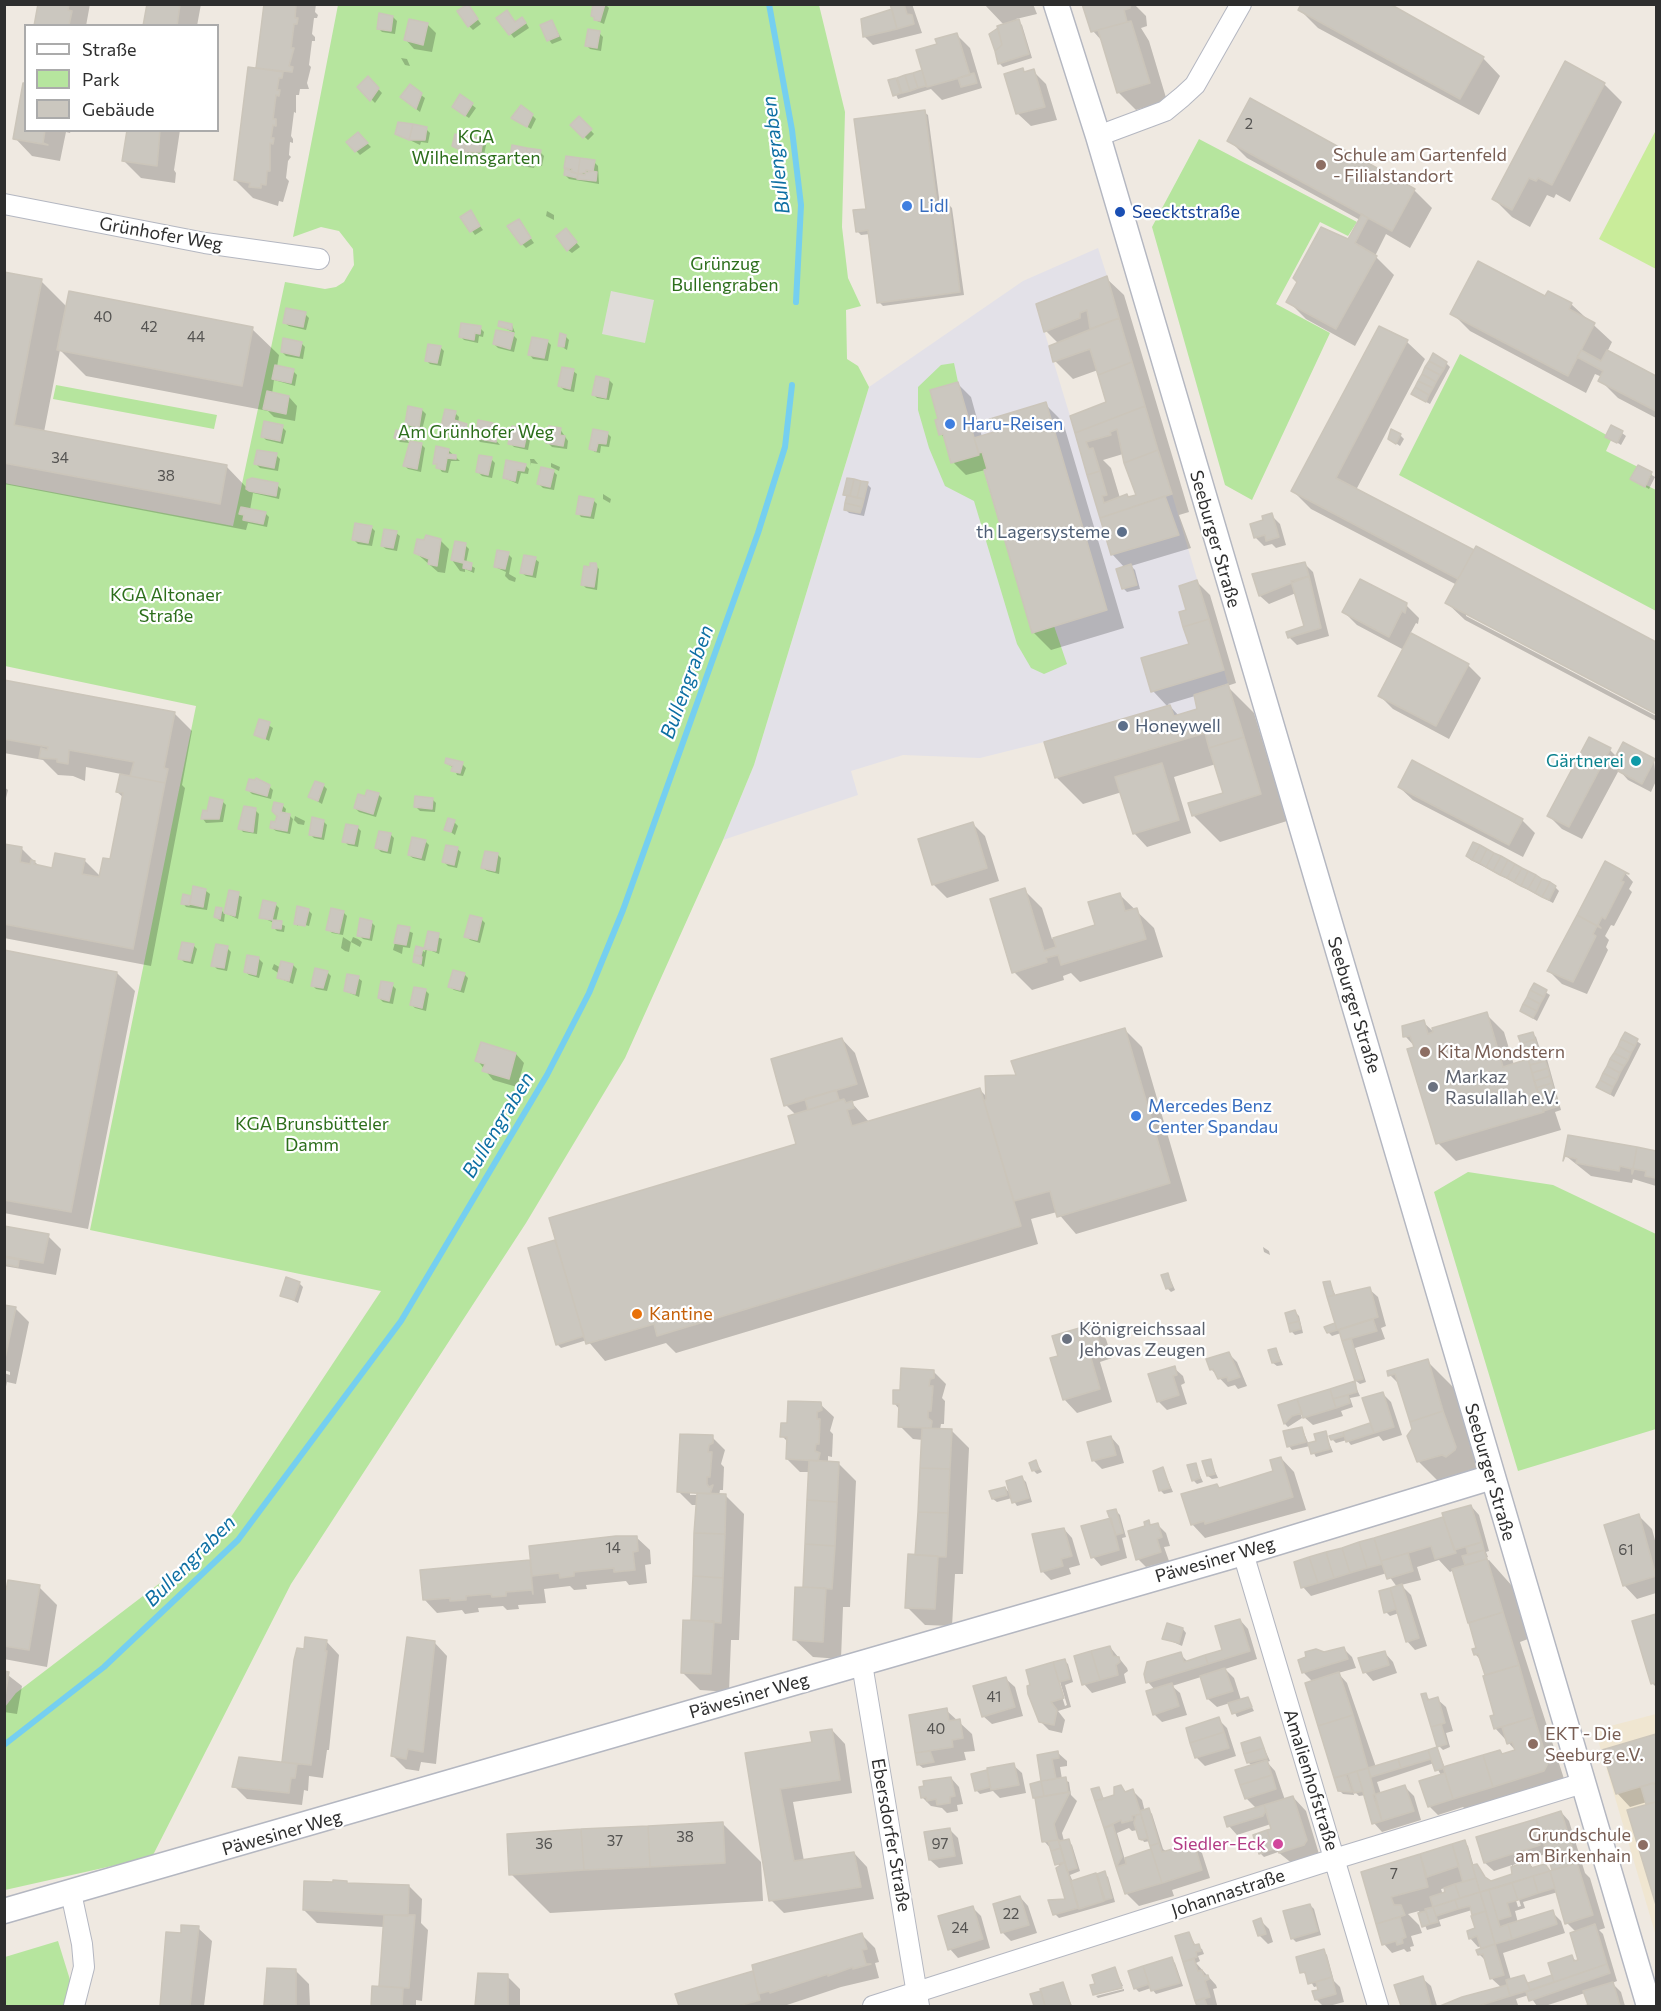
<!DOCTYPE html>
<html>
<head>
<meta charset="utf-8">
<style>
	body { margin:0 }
	#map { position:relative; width:1661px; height:2011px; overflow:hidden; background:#efe9e1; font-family:Commissioner,sans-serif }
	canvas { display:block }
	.frame { position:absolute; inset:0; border:6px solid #2e2e2e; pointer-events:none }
	.legend { position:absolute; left:24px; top:24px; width:195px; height:108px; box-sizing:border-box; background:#fff; border:2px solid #ababab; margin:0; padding:8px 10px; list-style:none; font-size:18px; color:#2e2e2e }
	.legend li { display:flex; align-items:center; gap:12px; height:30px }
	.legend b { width:30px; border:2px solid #ababab }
</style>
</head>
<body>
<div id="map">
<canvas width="1661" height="2011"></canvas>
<div class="frame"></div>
<ul class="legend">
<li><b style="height:8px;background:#fff"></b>Straße</li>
<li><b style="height:16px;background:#b6e59e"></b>Park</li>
<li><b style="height:16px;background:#cbc7bf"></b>Gebäude</li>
</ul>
</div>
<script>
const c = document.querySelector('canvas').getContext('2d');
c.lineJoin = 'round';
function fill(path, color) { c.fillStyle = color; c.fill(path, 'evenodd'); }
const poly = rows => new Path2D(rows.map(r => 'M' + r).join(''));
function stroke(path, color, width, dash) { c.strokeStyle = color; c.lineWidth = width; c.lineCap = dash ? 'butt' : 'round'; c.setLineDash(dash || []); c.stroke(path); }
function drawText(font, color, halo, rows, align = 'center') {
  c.font = font + ' Commissioner,sans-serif'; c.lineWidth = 4.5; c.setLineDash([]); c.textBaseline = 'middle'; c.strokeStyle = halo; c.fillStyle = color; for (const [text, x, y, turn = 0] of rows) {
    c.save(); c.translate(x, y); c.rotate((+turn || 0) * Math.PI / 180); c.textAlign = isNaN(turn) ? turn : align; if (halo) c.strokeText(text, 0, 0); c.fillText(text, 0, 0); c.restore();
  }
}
const industrial = poly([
	[1098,248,1107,276,1036,304,1101,518,1172,494,1228,684,1194,694,1197,709,1174,716,1170,705,1044,742,980,758,903,755,851,771,858,795,723,840,754,765,869,387,1023,281]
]);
const education = poly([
	[1656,1714,1656,1936,1595,1730]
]);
const green = poly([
	[338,5,819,5,845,112,842,227,848,278,861,306,846,310,847,359,858,366,869,387,754,765,723,840,625,1058,526,1223,291,1584,152,1857,5,1890,5,1707,16,1693,215,1541,381,1291,90,1230,196,706,5,666,4,483,233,526,285,282,325,289,336,287,344,282,354,265,353,249,339,231,321,227,293,237],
	[1199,139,1357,222,1348,236,1320,222,1276,304,1330,333,1252,500,1225,485,1152,227],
	[1460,354,1612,438,1606,451,1652,474,1646,485,1656,490,1656,611,1399,475],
	[954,363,958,382,930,390,938,419,935,420,939,435,943,434,951,463,982,452,987,469,984,471,1032,632,1054,626,1067,664,1044,674,1031,668,1017,644,974,501,945,486,929,448,918,410,918,387,941,365],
	[56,385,217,415,214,429,53,399],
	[1468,1172,1553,1185,1656,1234,1656,1429,1518,1471,1434,1192],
	[58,1941,71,1983,63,2006,5,2006,5,1957]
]);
const pitch = poly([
	[1656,130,1656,269,1599,239]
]);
const plaza = poly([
	[611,291,654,300,645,343,602,334]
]);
const shadow = poly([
	[40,4,90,4,86,26,36,26],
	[148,4,201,4,197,26,145,26],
	[266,4,316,4,315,12,318,15,317,18,314,18,312,34,315,37,315,41,312,41,309,65,311,67,307,83,309,89,300,89,299,95,296,95,296,113,294,112,291,136,293,139,293,143,290,142,289,155,291,157,288,161,286,178,289,181,283,202,279,201,278,206,253,198,235,180,258,70],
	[594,4,605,4,609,8,604,24,595,20],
	[892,4,912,4,922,33,873,45,864,36,893,10],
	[1033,4,1037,14,1016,19,1022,25,1032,58,1003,67,999,63,991,35,998,27,1004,25,984,4],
	[1084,4,1134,4,1146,16,1147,26,1141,28,1149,41,1167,101,1136,110,1118,92,1102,41,1093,31],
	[471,10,481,24,473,30,469,26],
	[1300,10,1483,58,1500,76,1479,115,1318,28],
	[393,17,397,21,395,34,382,32,378,28],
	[498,18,515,23,526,23,529,28,514,38],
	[552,22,562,40,552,44,549,40],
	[427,24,436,33,432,52,414,49,406,40],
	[599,33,603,37,601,51,590,49,586,45],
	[957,35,970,48,982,88,942,100,931,89,898,99,890,81,924,71,939,45],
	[401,58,407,59,410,66,405,65],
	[1023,70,1026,73,1033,71,1046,84,1057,120,1031,126,1017,113],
	[368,78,382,93,375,103,359,87],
	[26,80,26,130,71,130,70,133,66,132,60,161,32,156,15,138],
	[1604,84,1622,102,1570,202,1556,194,1554,198,1547,195,1530,227,1512,217,1494,199],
	[421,95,425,98,420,112,406,101],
	[461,96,476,108,469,118,457,110],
	[924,112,928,115,940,205,948,204,952,208,964,295,883,306,879,302,870,234,861,235,857,231],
	[532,115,536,119,531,129,513,118],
	[579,118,594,134,588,140,572,125],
	[426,129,430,133,428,143,421,142,420,145,397,134],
	[128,130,180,130,174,170,176,173,175,183,141,178,123,160],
	[358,134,371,147,360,155,348,142],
	[1229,140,1414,190,1432,208,1410,248,1386,234,1375,256,1394,275,1355,346,1306,319,1288,301,1298,282,1295,279,1324,228,1349,242,1360,220,1247,158],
	[482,141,486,145,484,155,477,153,476,157,454,146],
	[540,152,544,156,542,166,535,164,534,168,522,166,512,157],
	[567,158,594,162,598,166,599,184,569,179,565,175],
	[547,211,554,215,554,220,546,216],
	[470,212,483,230,475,235,462,217],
	[519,221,534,243,526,248,522,244],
	[569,234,580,247,572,253,568,250],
	[4,274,41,281,67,307,252,329,279,355,277,367,293,371,297,375,295,386,274,380,272,394,289,397,297,406,295,421,274,417,268,411,86,376,60,350,44,432,226,466,247,488,277,485,281,489,279,499,253,493,250,510,265,513,269,517,267,527,248,523,246,530,4,484],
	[1106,278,1124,295,1189,512,1179,515,1191,548,1131,566,1135,570,1140,589,1127,592,1123,588,1125,568,1112,554,1071,417,1108,403,1098,370,1073,379,1055,361,1050,347,1058,343,1046,331],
	[1123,454,1138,496,1130,498,1127,495,1120,498,1111,468,1103,460],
	[1546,298,1571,304,1612,342,1607,352,1656,378,1656,418,1618,398,1600,380,1602,377,1595,374,1586,393,1470,331,1452,313],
	[305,314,309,318,306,330,289,326,285,323],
	[512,325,515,333,500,326],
	[480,328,484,332,483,337,479,336,478,343,464,340,460,336],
	[1380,328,1407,342,1425,359,1356,490,1475,552,1477,549,1656,644,1656,713,1466,612,1466,616,1656,716,1656,721,1465,620,1447,603,1457,585,1311,509,1293,491],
	[513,335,517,339,514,352,498,348,494,344],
	[565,336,569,340,567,350,559,345],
	[547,341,551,345,548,361,533,359,530,355],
	[301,343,305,347,303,359,286,356,282,352],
	[440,347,444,351,441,366,430,364,426,360],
	[1446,363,1450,367,1430,404,1417,397,1413,394],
	[573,371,577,374,574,392,564,390,560,386],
	[609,380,613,384,609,400,597,398,593,394],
	[957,383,971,397,982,437,996,433,1045,404,1063,422,1124,628,1051,650,1033,632,985,470,966,475,953,462,946,440,941,434,940,420],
	[422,410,426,414,422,430,410,428,407,424],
	[455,413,459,417,458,423,470,430,469,438,446,434,442,430],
	[492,424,496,428,494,438,500,445,480,442,477,438],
	[282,427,286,431,283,444,266,440,262,436],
	[560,429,568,441,567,449,552,447,548,443],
	[527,431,531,435,528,450,514,447,510,443],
	[405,433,409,437,408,442,422,445,425,448,421,472,408,469,405,466,410,443,400,442,396,438],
	[607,433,611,437,609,447,601,446,600,453,595,452,591,449],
	[1622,433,1626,436,1621,445,1607,436],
	[1400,435,1404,439,1400,446,1390,439],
	[448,450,460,461,451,461,448,473,442,472,435,463],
	[276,455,280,459,278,471,260,468,256,464],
	[491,459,495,463,492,478,482,476,478,472],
	[530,459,534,459,538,464,531,463,531,466],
	[507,462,525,465,529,469,528,474,521,473,518,484,504,478],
	[551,463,560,467,559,471,551,467],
	[1639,467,1655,477,1649,489,1632,479],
	[553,471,557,475,554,490,543,488,539,484],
	[867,484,871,488,864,516,849,513,845,509,848,497,845,494],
	[603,494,611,499,610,503,603,499],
	[593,500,597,504,594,519,581,517,578,513],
	[1271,515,1280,524,1286,545,1276,548,1272,544,1264,546,1255,537],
	[371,527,375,531,372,546,358,544,354,540],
	[396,533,400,536,397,551,386,549,382,546],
	[440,540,449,549,445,573,438,572,415,552],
	[465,545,469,549,466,563,475,568,474,573,465,569,465,572,460,571,452,560],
	[508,554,512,558,509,574,516,578,515,582,509,580,505,576,506,572,495,567],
	[535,559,539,562,536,578,526,576,522,573],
	[1304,563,1313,572,1329,636,1297,645,1289,637,1306,627,1296,593,1269,604,1260,596,1254,575],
	[595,565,599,569,597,590,586,588,582,584],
	[1197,582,1210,595,1236,683,1227,686,1254,713,1287,821,1220,842,1193,815,1225,794,1216,764,1174,777,1191,833,1147,847,1134,833,1122,792,1083,804,1056,777,1168,707,1153,691,1190,644,1188,611],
	[1195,696,1199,710,1179,716,1168,704],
	[1406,605,1419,618,1418,624,1416,623,1410,634,1468,665,1481,678,1449,739,1393,709,1380,696,1404,650,1357,625,1344,612],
	[4,682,174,713,192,731,182,785,185,788,151,966,4,938,4,845,22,849,40,867,53,870,84,860,101,877,111,861,124,798,117,792,121,774,86,767,85,781,73,776,58,775,43,760,4,753],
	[260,720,273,728,269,741,256,734],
	[1610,750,1617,757,1654,760,1656,781,1651,792,1628,780,1619,770,1582,839,1562,829,1549,816],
	[446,763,462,764,466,768,463,776,457,775,454,768],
	[250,780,264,782,273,790,271,799,252,794,248,790],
	[323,785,327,789,322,804,310,797],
	[4,787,8,790,4,806],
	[1399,787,1522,820,1535,833,1523,857,1413,800],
	[378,794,382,798,376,817,359,812,355,808,367,798],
	[432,799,436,803,435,812,420,811,416,807],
	[222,801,226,805,223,822,206,823,203,819],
	[282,805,286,809,285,814,289,815,294,820,295,816,305,821,304,825,298,824,293,819,290,834,276,831,272,828,277,824,276,813],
	[255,810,259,814,257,834,243,832,240,828],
	[323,821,327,825,324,840,314,838,310,834],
	[454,822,458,826,455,835,446,829],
	[972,823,985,836,999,881,947,898,933,884],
	[357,827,361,831,358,847,348,845,344,841],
	[390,834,394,838,391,854,381,852,377,848],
	[425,841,429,845,425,861,413,858,409,855],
	[1474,844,1555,887,1559,891,1553,903,1471,860,1467,856],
	[457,849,461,852,457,868,448,866,444,862],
	[498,855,501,858,499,874,487,871,483,868],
	[1625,873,1633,882,1629,889,1632,892,1614,926,1611,925,1605,936,1609,940,1606,947,1608,950,1587,994,1562,984,1549,971],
	[1024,890,1042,908,1052,939,1097,926,1119,894,1154,928,1163,957,1080,982,1071,973,1063,976,1064,980,1032,990,1014,972],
	[206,891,210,894,207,910,186,907,183,903,184,896,192,898],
	[230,891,242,897,238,919,225,913,224,922,220,921,216,917,221,910,225,914],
	[275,904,279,908,276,922,285,926,284,932,277,931,273,927,274,923,261,917],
	[308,910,312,914,309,926,298,923,298,926,295,923],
	[343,912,347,916,343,935,332,933,328,929],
	[481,919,485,923,480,943,470,940,466,936],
	[371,922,375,926,372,941,363,939,359,935],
	[399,927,413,933,410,948,403,947,402,954,393,950],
	[429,933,442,939,439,954,427,949,424,967,414,961,417,948,425,952],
	[343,937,351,942,353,937,358,939,362,942,360,947,351,942,349,952,345,951,341,948],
	[193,945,197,949,193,964,184,962,180,958],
	[227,948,231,952,227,971,217,969,213,965],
	[4,952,117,973,135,991,88,1229,4,1213],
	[259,959,263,963,259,978,249,975,246,972],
	[274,964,281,968,293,965,297,969,293,984,279,978,280,974,272,969],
	[327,972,331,976,327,991,316,989,312,985],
	[464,974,468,978,464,993,454,990,450,987],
	[358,978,362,981,359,997,345,991],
	[392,985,396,989,393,1004,383,1002,379,998],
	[1534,985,1550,995,1537,1021,1521,1011],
	[425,990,429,994,426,1011,415,1008,412,1005],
	[1486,1014,1504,1032,1514,1065,1528,1061,1520,1037,1533,1034,1536,1037,1542,1055,1547,1059,1561,1110,1555,1112,1561,1130,1456,1161,1438,1143,1416,1048,1406,1037,1404,1027,1423,1022,1436,1034],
	[1124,1029,1142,1047,1187,1201,1076,1234,1057,1212,1031,1219,1038,1244,676,1353,666,1343,605,1361,587,1340,561,1348,557,1344,530,1249,557,1241,798,1145,796,1115,786,1105,842,1039,855,1053,869,1097,851,1102,870,1123,980,1090,988,1098,1018,1076],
	[1626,1034,1641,1044,1614,1097,1598,1087],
	[516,1054,524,1063,517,1087,493,1080,477,1060],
	[1569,1136,1656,1152,1656,1186,1633,1179,1632,1183,1591,1176,1566,1156],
	[4,1227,48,1236,61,1249,56,1275,4,1266],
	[1263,1247,1269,1251,1270,1255,1264,1252],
	[1168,1274,1175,1290,1171,1292,1167,1288],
	[1329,1282,1336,1296,1369,1289,1378,1297,1386,1326,1381,1328,1385,1339,1355,1348,1366,1382,1360,1384,1356,1381,1341,1333,1332,1336,1328,1332,1335,1325,1341,1331,1329,1296],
	[299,1283,303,1287,298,1303,282,1295],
	[4,1306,15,1308,29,1322,16,1384,7,1382,4,1396,4,1373,10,1375,10,1372,4,1370],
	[1295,1312,1299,1316,1303,1333,1295,1335,1291,1331],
	[1093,1325,1106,1339,1112,1358,1100,1362,1112,1402,1077,1413,1064,1399,1060,1357],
	[1276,1349,1283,1365,1277,1366,1273,1363],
	[1228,1353,1237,1362,1247,1386,1238,1389,1235,1385,1228,1387,1211,1369],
	[1427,1361,1454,1388,1482,1475,1445,1488,1418,1461,1413,1429,1401,1386,1390,1375],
	[1174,1368,1183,1376,1185,1383,1181,1385,1187,1404,1167,1410,1158,1401],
	[933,1371,946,1384,942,1398,945,1401,944,1424,941,1424,940,1430,951,1430,969,1448,963,1574,955,1574,952,1626,925,1625,907,1607,917,1556,923,1440,913,1439,900,1426,900,1410,894,1403,901,1392],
	[1354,1383,1360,1396,1350,1398,1353,1407,1341,1411,1343,1416,1313,1425,1304,1417,1297,1403,1302,1418,1288,1427,1285,1424,1280,1406],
	[1382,1393,1391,1402,1402,1435,1383,1441,1379,1436,1351,1445,1347,1440,1336,1443,1330,1437,1370,1425,1374,1429],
	[820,1404,834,1417,830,1431,833,1434,832,1457,828,1456,828,1463,838,1463,856,1481,850,1607,843,1607,841,1659,813,1657,795,1640,804,1589,810,1472,800,1472,787,1459,788,1442,782,1436,789,1424],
	[1302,1428,1309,1445,1318,1442,1325,1433,1333,1452,1316,1457,1310,1446,1292,1450,1289,1446],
	[712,1437,725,1450,721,1464,724,1467,723,1490,720,1490,719,1496,726,1496,744,1514,739,1640,731,1640,729,1692,700,1690,682,1672,692,1622,696,1505,692,1505,679,1492],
	[690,1491,704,1495,690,1495],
	[1111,1437,1119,1446,1124,1463,1102,1469,1093,1460],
	[1281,1458,1294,1472,1306,1510,1205,1538,1192,1524,1217,1485,1220,1489,1275,1472],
	[1036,1462,1042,1472,1037,1474,1033,1470],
	[1195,1465,1203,1482,1197,1484,1193,1480],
	[1212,1465,1218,1478,1212,1479,1208,1476],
	[1163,1469,1173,1492,1164,1494,1160,1490],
	[1022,1478,1026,1482,1032,1502,1017,1506,1012,1498,997,1502,993,1499,1005,1488,1012,1495],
	[1471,1506,1479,1515,1489,1551,1486,1552,1488,1557,1467,1563,1467,1566,1489,1560,1513,1587,1528,1639,1520,1642,1565,1782,1472,1816,1463,1807,1438,1815,1429,1806,1441,1775,1434,1763,1377,1782,1381,1794,1405,1787,1414,1796,1421,1820,1382,1832,1374,1823,1366,1795,1359,1796,1353,1790,1354,1795,1343,1794,1339,1790,1307,1684,1313,1682,1304,1673,1300,1661,1343,1648,1352,1657,1356,1668,1338,1673,1347,1683,1376,1767,1437,1748,1445,1768,1500,1751,1504,1755,1516,1751,1495,1728,1496,1716,1486,1675,1482,1661,1475,1654,1478,1649,1454,1570,1450,1572,1439,1560,1417,1567,1421,1580,1401,1585,1411,1595,1427,1646,1415,1650,1407,1641,1399,1613,1390,1616,1386,1612,1380,1592,1397,1587,1387,1573,1311,1596,1303,1587,1443,1518,1447,1522],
	[1116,1511,1120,1515,1126,1537,1122,1538,1127,1558,1101,1566,1093,1557],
	[1639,1516,1652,1529,1656,1544,1656,1593,1637,1599,1624,1585],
	[1148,1522,1152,1526,1157,1524,1166,1533,1170,1546,1164,1547,1169,1561,1146,1567,1138,1559],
	[1064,1529,1072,1538,1080,1565,1069,1568,1071,1574,1051,1580,1042,1571],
	[636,1537,650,1550,651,1564,645,1565,647,1583,629,1585,626,1581,586,1585,587,1589,574,1590,570,1586,544,1589,546,1603,518,1605,519,1609,507,1610,503,1606,478,1608,479,1612,465,1614,462,1610,437,1613,424,1599,421,1572,532,1561],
	[39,1587,57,1605,47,1667,4,1659,4,1603],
	[1656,1616,1656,1687,1652,1683,1634,1622],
	[1240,1620,1248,1629,1257,1659,1225,1669,1234,1678,1241,1700,1247,1698,1254,1711,1237,1717,1230,1703,1217,1707,1208,1699,1201,1677,1172,1686,1180,1693,1187,1715,1162,1722,1154,1714,1155,1690,1148,1682,1180,1654,1188,1662,1224,1651],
	[1183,1629,1186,1633,1182,1646,1164,1638],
	[326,1641,339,1655,329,1750,327,1750,323,1778,309,1776,308,1791,304,1790,302,1805,247,1799,234,1786,283,1764,296,1660,305,1650],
	[434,1642,447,1656,436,1764,421,1762,419,1771,406,1769,393,1756],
	[1110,1647,1127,1668,1128,1671,1124,1674,1126,1683,1092,1693,1084,1684],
	[1385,1653,1393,1662,1397,1673,1373,1681,1365,1672],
	[1064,1660,1068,1664,1073,1682,1065,1685,1071,1707,1058,1711,1065,1720,1062,1733,1049,1730,1040,1721,1029,1687,1032,1686,1028,1671],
	[1054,1672,1057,1672,1067,1705,1065,1706],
	[4,1672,22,1686,17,1714,4,1712],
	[1006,1679,1015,1687,1023,1716,992,1724,983,1716],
	[1425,1695,1431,1701,1437,1699,1446,1707,1453,1731,1446,1733,1450,1747,1443,1750,1439,1746],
	[946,1710,972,1734,975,1751,964,1752,966,1760,923,1768,919,1765,911,1716],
	[1218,1719,1227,1728,1236,1756,1205,1766,1196,1757],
	[832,1730,845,1744,852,1793,793,1802,804,1861,854,1853,867,1867,874,1899,784,1913,771,1900,747,1755,813,1744],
	[1656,1736,1656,1902,1629,1811,1649,1805,1647,1802,1630,1807,1617,1793,1604,1751],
	[1260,1739,1270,1761,1267,1762,1275,1771,1285,1800,1293,1797,1306,1811,1319,1854,1294,1865,1278,1852,1264,1857,1260,1853,1273,1830,1271,1824,1237,1835,1229,1826,1257,1809,1246,1798,1253,1767,1249,1763],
	[1058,1753,1067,1761,1067,1766,1060,1767,1062,1779,1069,1782,1071,1795,1077,1801,1062,1833,1064,1841,1068,1841,1072,1845,1080,1871,1070,1875,1073,1882,1104,1873,1108,1877,1115,1902,1059,1918,1055,1914,1067,1900,1060,1868,1052,1850,1044,1841,1037,1801,1034,1798,1045,1782,1038,1756],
	[1013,1765,1022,1773,1026,1793,1000,1798,993,1791,980,1794,976,1790,986,1772,989,1775],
	[951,1778,959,1787,963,1804,957,1805,958,1811,947,1813,942,1808,931,1806,922,1797],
	[1121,1787,1127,1793,1133,1791,1142,1800,1145,1812,1149,1810,1152,1814,1163,1849,1167,1852,1193,1845,1202,1853,1210,1878,1172,1890,1174,1896,1139,1906,1126,1893,1093,1790,1098,1789,1105,1800,1116,1796],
	[1129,1828,1132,1831,1137,1830,1144,1842,1151,1841,1151,1851,1125,1860,1117,1833],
	[1561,1812,1569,1821,1585,1873,1590,1878,1605,1928,1599,1930,1603,1934,1617,1981,1612,1983,1621,1992,1625,2006,1588,2006,1585,1993,1545,2006,1537,2006,1529,1995,1516,1999,1518,2005,1513,2006,1445,2006,1462,1999,1502,1988,1491,1978,1487,1962,1479,1954,1483,1950,1482,1946,1478,1947,1470,1938,1477,1929,1472,1910,1439,1920,1441,1926,1427,1930,1419,1911,1408,1914,1419,1925,1422,1933,1411,1936,1414,1946,1410,1947,1411,1951,1407,1952,1404,1949,1392,1953,1384,1944,1363,1873,1464,1842,1468,1846,1474,1867,1489,1882,1514,1875,1512,1865,1494,1871,1485,1863,1478,1838],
	[1548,1853,1554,1871,1534,1869,1529,1863,1513,1868,1513,1865],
	[1511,1884,1514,1884,1521,1906,1518,1907],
	[1446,1888,1447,1893,1443,1895,1441,1889],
	[1558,1892,1567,1923,1576,1932,1580,1961,1577,1962,1572,1957,1552,1977,1529,1984,1524,1977,1511,1980,1503,1953,1565,1933,1561,1921,1552,1912,1518,1923,1515,1911,1525,1908,1523,1902],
	[722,1823,761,1862,763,1901,550,1913,511,1874],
	[950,1830,958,1838,963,1864,939,1868,930,1860],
	[409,1886,422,1899,421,1923,428,1930,422,2001,416,2000,416,2006,372,2006,374,1988,380,1988,384,1927,317,1923,304,1910],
	[1020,1897,1028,1906,1037,1933,1011,1941,1002,1932],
	[1310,1905,1314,1909,1321,1935,1296,1942,1292,1938],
	[972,1907,981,1916,990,1948,958,1958,950,1949],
	[1260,1920,1269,1929,1273,1942,1268,1944,1259,1935],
	[198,1928,212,1941,204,2006,161,2006,168,1933,182,1934],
	[1189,1934,1196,1946,1202,1949,1204,1954,1198,1956,1200,1961,1196,1963,1216,1985,1217,1988,1213,1989,1217,2005,1199,2006,1177,1937],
	[862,1935,875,1948,879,1962,875,1963,879,1978,841,1987,784,2006,680,2006,677,1995,755,1972],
	[1324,1951,1327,1955,1334,1981,1340,1987,1344,2002,1329,2006,1323,2006,1316,1999,1320,1991,1318,1986,1314,1987,1307,1975,1302,1972],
	[1171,1959,1175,1963,1183,1986,1156,1994,1151,1988,1139,1992,1135,1988],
	[268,1969,296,1971,309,1984,310,2006,266,2006],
	[1115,1969,1123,1986,1094,1993],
	[480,1975,507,1976,520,1989,520,2006,478,2006],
	[1422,1978,1431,1986,1437,2006,1402,2006,1396,1986],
	[1062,1984,1072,2006,1035,2006,1032,1995],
	[1124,1989,1124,1991,1098,1998,1096,1996]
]);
const stream = poly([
	[769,4,792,130,801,205,796,302],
	[4,1745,104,1667,238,1540,401,1321,547,1075,589,993,623,910,758,533,785,447,792,385]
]);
const building = poly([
	[38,4,69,4,68,10,72,11,69,25,34,26,38,4],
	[147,4,180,4,177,26,143,26,147,4],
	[264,4,296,4,295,18,298,18,297,24,294,24,291,48,294,48,289,66,293,67,292,72,256,68,264,4],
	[468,4,478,19,468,27,457,11,468,4],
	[593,4,605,4,600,21,594,20,594,17,591,16,593,4],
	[890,4,904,4,907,14,912,15,914,24,897,29,890,4],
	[1082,4,1131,4,1130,8,1124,10,1127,22,1091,32,1082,4],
	[1301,4,1390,4,1484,57,1460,99,1298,10,1301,4],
	[892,9,897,29,863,37,861,19,892,9],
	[507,10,515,22,522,17,526,23,509,35,496,18,507,10],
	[379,13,393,16,391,31,377,29,379,13],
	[409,19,428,23,423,45,404,40,409,19],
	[1019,19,1029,54,998,64,995,51,1002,45,997,26,1019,19],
	[552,20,559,36,547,41,540,25,552,20],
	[1131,21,1150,83,1117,93,1098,30,1131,21],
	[998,28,1002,45,995,51,989,34,998,28],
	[588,29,600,31,597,48,585,46,588,29],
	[957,33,970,75,927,87,916,50,937,44,935,39,957,33],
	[1565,61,1605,83,1552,185,1538,178,1536,181,1529,178,1512,210,1492,199,1565,61],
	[248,67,283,72,282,78,279,78,277,90,280,90,279,96,276,95,273,119,276,119,276,126,273,125,271,138,274,138,273,144,270,143,270,171,267,171,266,185,261,184,261,188,249,187,250,183,234,180,248,67],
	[1023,68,1024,72,1034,69,1045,107,1016,114,1004,74,1023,68],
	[922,70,926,86,918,88,913,73,922,70],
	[913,73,918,88,910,91,905,75,913,73],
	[974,73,977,83,961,87,958,78,974,73],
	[905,75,910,91,902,93,897,78,905,75],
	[368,76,379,88,370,101,357,87,368,76],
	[896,78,901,93,893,96,888,80,896,78],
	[23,83,26,83,26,130,45,130,43,143,48,145,13,139,23,83],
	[410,84,422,93,416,109,400,97,410,84],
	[460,94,473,103,465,116,452,107,460,94],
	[1250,98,1415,189,1392,231,1227,141,1250,98],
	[521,105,533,114,527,127,511,118,521,105],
	[925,110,937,204,949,203,960,292,877,303,868,230,856,232,853,210,866,209,854,119,925,110],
	[579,116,592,129,583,138,570,125,579,116],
	[398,122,413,124,409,140,395,134,398,122],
	[413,124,427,127,425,140,409,140,413,124],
	[127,130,160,130,157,166,122,161,127,130],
	[358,132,368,143,355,152,346,142,358,132],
	[455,134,467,136,464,152,452,146,455,134],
	[467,136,483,139,481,152,464,152,467,136],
	[512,145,527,148,524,164,517,163,518,159,510,158,512,145],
	[527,148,541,150,539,163,524,164,527,148],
	[566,156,580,158,578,174,564,168,566,156],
	[580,158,595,160,593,171,578,174,580,158],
	[565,168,572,169,571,172,578,174,577,178,564,175,565,168],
	[586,170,597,172,596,181,577,179,578,174,585,175,586,170],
	[471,210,480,226,470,232,460,217,471,210],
	[1362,214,1368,218,1355,243,1377,256,1336,329,1286,302,1297,282,1293,278,1321,227,1348,239,1362,214],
	[519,219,531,238,521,245,507,226,519,219],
	[566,228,577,242,567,251,556,236,566,228],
	[1478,261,1545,296,1548,291,1572,303,1569,309,1595,323,1568,376,1450,314,1478,261],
	[4,272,42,279,14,425,227,465,220,504,4,463,4,272],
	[1107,276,1119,318,1090,329,1087,310,1080,313,1080,318,1044,332,1036,304,1107,276],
	[69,291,253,327,242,386,57,350,69,291],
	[286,308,306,312,303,327,283,323,286,308],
	[1119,318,1132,362,1098,375,1090,349,1053,362,1049,346,1119,318],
	[499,321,512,324,512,330,498,326,499,321],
	[461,323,481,326,480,334,475,333,474,340,459,337,461,323],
	[1379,326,1408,340,1336,478,1474,550,1458,579,1291,491,1379,326],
	[496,330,514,333,510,349,493,344,496,330],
	[560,333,566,335,564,347,558,346,560,333],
	[532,337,548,340,544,358,528,355,532,337],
	[283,338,302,342,299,356,281,352,283,338],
	[428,344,441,346,437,363,425,361,428,344],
	[1581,350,1601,361,1607,350,1656,376,1656,411,1598,381,1603,371,1577,357,1581,350],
	[1433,353,1447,362,1444,369,1429,361,1433,353],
	[1429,361,1444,369,1440,375,1425,367,1429,361],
	[1132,362,1145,406,1075,433,1070,416,1106,402,1098,375,1132,362],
	[275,365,294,369,291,383,272,379,275,365],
	[562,367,574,369,570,389,558,386,562,367],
	[1425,367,1440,375,1436,382,1422,374,1425,367],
	[1422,374,1436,382,1433,388,1418,381,1422,374],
	[596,376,609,379,606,398,592,395,596,376],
	[1418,381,1433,388,1429,395,1415,387,1418,381],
	[958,382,979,455,951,463,943,434,939,435,935,420,938,419,930,390,958,382],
	[1415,387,1429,395,1426,402,1411,394,1415,387],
	[267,391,289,396,286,414,263,409,267,391],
	[1046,402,1107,610,1032,633,984,470,987,469,982,452,979,453,974,438,994,432,990,419,1046,402],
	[408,406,422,409,419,427,405,424,408,406],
	[1145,406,1158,450,1124,463,1117,429,1110,432,1111,435,1086,442,1089,449,1093,448,1100,471,1087,475,1075,433,1145,406],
	[445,409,456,411,454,420,467,424,465,435,440,431,445,409],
	[478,420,493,423,490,436,497,437,496,442,475,438,478,420],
	[264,421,283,425,280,441,261,437,264,421],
	[1611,425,1623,431,1617,443,1605,437,1611,425],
	[512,426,528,429,524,447,508,444,512,426],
	[549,426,561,428,560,435,565,436,563,446,546,443,549,426],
	[593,429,608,432,606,444,598,443,596,451,589,449,593,429],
	[1391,429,1401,434,1396,444,1388,439,1391,429],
	[396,430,406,432,405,440,394,438,396,430],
	[410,441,422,443,417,469,403,466,410,441],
	[436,446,449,449,448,454,456,455,456,459,447,458,445,470,436,468,437,464,433,464,436,446],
	[257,450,277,453,274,468,254,464,257,450],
	[1158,450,1172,494,1100,518,1087,475,1100,471,1107,495,1102,496,1104,503,1127,494,1128,497,1136,495,1124,463,1158,450],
	[479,455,492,457,488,475,476,472,479,455],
	[506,460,526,464,524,471,517,470,515,481,503,478,506,460],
	[1638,465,1652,472,1645,487,1630,479,1638,465],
	[541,467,554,470,550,487,537,484,541,467],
	[252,478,278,483,276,496,249,491,246,489,247,480,252,478],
	[847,478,854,479,850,496,843,495,847,478],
	[854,479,861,481,857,498,850,496,854,479],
	[861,481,868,482,864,499,857,498,861,481],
	[847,495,864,499,862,507,845,503,847,495],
	[579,496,594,499,590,516,576,514,579,496],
	[1165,496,1179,535,1111,555,1100,518,1165,496],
	[845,503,862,507,860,513,844,510,845,503],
	[241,507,266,512,263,524,243,520,244,515,239,514,241,507],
	[1272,513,1279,537,1266,541,1265,535,1254,538,1250,524,1263,520,1262,516,1272,513],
	[355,523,372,526,368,543,352,540,355,523],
	[384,529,397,531,393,548,381,546,384,529],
	[426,535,441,539,437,566,428,564,429,559,414,553,417,539,424,540,426,535],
	[455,541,466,543,463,563,451,560,455,541],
	[1476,546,1656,642,1656,714,1445,603,1476,546],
	[497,550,509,552,505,569,494,567,497,550],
	[524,555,536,557,532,575,520,573,524,555],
	[464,561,472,563,471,570,463,568,464,561],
	[1305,562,1309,576,1259,596,1252,574,1305,562],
	[590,563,596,563,597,568,594,587,581,585,584,566,590,567,590,563],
	[1131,564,1137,585,1122,589,1116,569,1131,564],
	[1309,576,1321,628,1288,638,1286,632,1304,626,1291,581,1309,576],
	[1360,579,1407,603,1405,613,1402,611,1389,637,1342,612,1360,579],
	[1197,580,1209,619,1183,627,1179,612,1186,610,1179,586,1197,580],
	[1209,619,1224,670,1151,692,1141,658,1189,644,1183,627,1209,619],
	[1411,633,1469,664,1436,726,1378,696,1411,633],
	[4,680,175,712,164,768,168,769,165,783,130,776,134,762,69,750,68,764,57,762,57,759,39,758,41,748,47,750,48,747,4,739,4,680],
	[1228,684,1244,737,1209,748,1205,733,1055,778,1044,742,1170,705,1174,716,1197,709,1194,695,1228,684],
	[259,719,270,722,265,739,254,735,259,719],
	[1244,737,1261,794,1192,816,1188,803,1223,793,1209,748,1244,737],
	[1589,737,1611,748,1569,827,1547,816,1589,737],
	[1623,742,1655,759,1642,784,1618,771,1622,763,1614,759,1623,742],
	[446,758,463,762,460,773,451,771,453,766,445,763,446,758],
	[1412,760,1523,819,1509,845,1398,787,1412,760],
	[1162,763,1179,820,1133,834,1115,777,1162,763],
	[120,774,165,783,133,949,4,924,4,844,22,847,20,862,30,864,31,860,35,861,34,864,52,868,55,853,85,859,82,874,99,877,103,858,110,859,123,793,116,792,120,774],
	[256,778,270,785,267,796,246,790,249,779,255,780,256,778],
	[315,781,324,784,318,801,308,797,315,781],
	[367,790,379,793,373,814,354,808,358,794,365,796,367,790],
	[415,796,433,798,432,809,414,807,415,796],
	[210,797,223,800,219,819,201,819,203,810,207,811,210,797],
	[274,802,283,804,281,812,290,814,287,831,270,828,271,821,275,822,277,816,272,811,274,802],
	[244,806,256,808,253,832,238,829,244,806],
	[312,817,324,820,321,837,309,835,312,817],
	[448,818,455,820,451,832,444,830,448,818],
	[973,822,987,868,932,885,918,839,973,822],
	[346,824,358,826,354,844,342,842,346,824],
	[379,831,391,833,387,851,375,848,379,831],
	[412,837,426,840,421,858,408,855,412,837],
	[1473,842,1480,845,1472,860,1466,856,1473,842],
	[446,845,458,847,454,865,442,862,446,845],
	[1480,845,1487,849,1480,863,1472,860,1480,845],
	[1487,849,1494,853,1486,867,1480,863,1487,849],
	[485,851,498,853,495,871,481,868,485,851],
	[1494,853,1501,856,1493,871,1486,867,1494,853],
	[1501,856,1508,860,1500,875,1493,871,1501,856],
	[1508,860,1515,864,1507,878,1500,875,1508,860],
	[1605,861,1629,874,1625,873,1621,881,1624,882,1605,919,1602,917,1598,925,1601,928,1577,915,1605,861],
	[1515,864,1522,868,1514,882,1507,878,1515,864],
	[1522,868,1528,871,1521,886,1514,882,1522,868],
	[1528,871,1536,875,1528,889,1521,886,1528,871],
	[1536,875,1542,879,1535,893,1528,889,1536,875],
	[1542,879,1550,882,1542,897,1535,893,1542,879],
	[1550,882,1556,886,1549,900,1542,897,1550,882],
	[193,886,206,889,203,907,190,904,193,886],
	[1025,888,1044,951,1056,947,1053,938,1095,925,1088,902,1120,893,1125,911,1137,908,1146,939,1061,965,1058,955,1046,958,1047,962,1012,973,990,899,1025,888],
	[229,890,239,892,235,916,224,913,229,890],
	[183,894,191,896,189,905,181,904,183,894],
	[263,900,276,903,272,920,259,918,263,900],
	[297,906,309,909,305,926,294,924,297,906],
	[216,907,222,908,220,919,214,917,216,907],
	[331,908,344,911,339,933,326,930,331,908],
	[470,915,482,918,477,940,464,937,470,915],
	[1577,915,1601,928,1597,926,1593,934,1596,936,1573,982,1547,971,1577,915],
	[360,918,372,921,369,938,357,936,360,918],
	[273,920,282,921,281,929,272,928,273,920],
	[398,925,410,927,406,945,394,943,398,925],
	[428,931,439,933,436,951,424,949,428,931],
	[182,942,194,944,190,961,178,959,182,942],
	[216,944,228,946,224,968,211,966,216,944],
	[416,946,423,948,421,956,414,955,416,946],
	[4,950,117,972,71,1212,4,1200,4,950],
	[247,955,259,957,256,975,244,972,247,955],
	[414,955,422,957,421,964,413,962,414,955],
	[281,961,293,964,289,981,277,978,281,961],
	[315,968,328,971,323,988,311,986,315,968],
	[453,970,465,973,460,990,448,987,453,970],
	[347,974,359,976,355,994,344,991,347,974],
	[381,981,393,983,389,1001,378,998,381,981],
	[1534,983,1547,990,1544,997,1530,990,1534,983],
	[414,987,426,989,422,1008,410,1005,414,987],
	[1530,990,1544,997,1540,1004,1527,997,1530,990],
	[1527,997,1540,1004,1537,1011,1523,1004,1527,997],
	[1523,1004,1537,1011,1533,1018,1520,1011,1523,1004],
	[1487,1012,1503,1067,1528,1059,1544,1112,1436,1144,1407,1049,1414,1047,1410,1036,1403,1037,1402,1026,1424,1020,1428,1034,1433,1032,1432,1028,1487,1012],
	[1125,1028,1170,1183,1057,1217,1050,1191,1014,1201,984,1101,986,1099,985,1076,1016,1075,1011,1061,1125,1028],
	[1533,1032,1535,1039,1521,1044,1518,1036,1533,1032],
	[1625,1032,1638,1039,1635,1046,1621,1039,1625,1032],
	[842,1038,857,1084,784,1106,771,1059,842,1038],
	[1535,1039,1537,1047,1523,1051,1521,1044,1535,1039],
	[1621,1039,1635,1046,1631,1053,1618,1046,1621,1039],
	[481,1042,516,1053,509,1079,482,1071,485,1064,475,1061,481,1042],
	[1618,1046,1631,1053,1628,1060,1614,1053,1618,1046],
	[1537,1047,1540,1054,1525,1059,1523,1051,1537,1047],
	[1543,1053,1545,1061,1530,1065,1528,1058,1543,1053],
	[1614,1053,1628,1060,1624,1066,1610,1059,1614,1053],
	[1610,1059,1624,1066,1620,1073,1607,1066,1610,1059],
	[1545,1061,1548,1068,1532,1073,1530,1065,1545,1061],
	[1607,1066,1620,1073,1617,1080,1603,1073,1607,1066],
	[1548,1068,1550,1076,1534,1081,1532,1073,1548,1068],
	[1603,1073,1617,1080,1613,1087,1600,1080,1603,1073],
	[1550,1076,1552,1083,1536,1088,1534,1081,1550,1076],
	[1600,1080,1613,1087,1610,1094,1596,1087,1600,1080],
	[1552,1083,1554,1091,1539,1096,1536,1088,1552,1083],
	[980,1088,1021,1226,657,1336,654,1324,586,1344,549,1218,796,1144,788,1116,844,1099,846,1103,852,1101,854,1108,847,1110,852,1126,980,1088],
	[836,1090,839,1100,808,1110,805,1099,836,1090],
	[1554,1091,1557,1099,1541,1103,1539,1096,1554,1091],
	[1557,1099,1559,1106,1543,1111,1541,1103,1557,1099],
	[1568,1135,1637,1147,1632,1174,1632,1169,1620,1166,1619,1171,1576,1163,1577,1159,1565,1156,1563,1161,1568,1135],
	[1637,1147,1656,1151,1656,1178,1645,1176,1646,1171,1634,1169,1632,1174,1637,1147],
	[4,1226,49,1234,43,1263,4,1256,4,1226],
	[555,1240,584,1336,556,1345,528,1248,555,1240],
	[4,1257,19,1260,18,1267,4,1264,4,1257],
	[1168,1273,1172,1287,1166,1289,1161,1275,1168,1273],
	[286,1277,300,1282,294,1300,280,1296,286,1277],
	[1330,1281,1334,1295,1327,1297,1323,1282,1330,1281],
	[1370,1287,1378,1317,1337,1330,1327,1297,1370,1287],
	[4,1305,16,1307,4,1363,4,1305],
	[1295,1310,1299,1321,1288,1324,1285,1313,1295,1310],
	[1373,1319,1377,1331,1342,1341,1339,1330,1373,1319],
	[1299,1321,1301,1329,1290,1332,1288,1324,1299,1321],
	[1335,1323,1337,1330,1327,1333,1324,1327,1335,1323],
	[1093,1324,1100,1344,1088,1348,1100,1389,1063,1400,1050,1358,1058,1356,1052,1336,1093,1324],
	[1351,1338,1363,1379,1355,1381,1342,1341,1351,1338],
	[1276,1348,1280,1361,1272,1363,1268,1350,1276,1348],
	[1229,1352,1240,1377,1228,1381,1227,1377,1218,1379,1213,1369,1210,1370,1206,1359,1229,1352],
	[1428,1359,1443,1411,1410,1422,1395,1374,1388,1376,1387,1371,1428,1359],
	[1175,1366,1177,1375,1173,1376,1179,1395,1157,1402,1148,1374,1175,1366],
	[901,1368,934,1370,934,1378,930,1379,929,1386,933,1386,931,1411,928,1411,928,1418,932,1421,931,1428,898,1427,899,1404,893,1404,893,1390,900,1390,901,1368],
	[1355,1381,1357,1392,1333,1399,1330,1389,1355,1381],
	[1330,1389,1336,1408,1303,1418,1297,1399,1330,1389],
	[1383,1392,1394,1427,1374,1433,1362,1398,1383,1392],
	[1348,1395,1350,1403,1336,1408,1333,1399,1348,1395],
	[1297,1399,1302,1413,1292,1416,1284,1424,1278,1405,1297,1399],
	[788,1401,821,1402,822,1410,817,1412,817,1419,820,1419,819,1444,816,1444,815,1451,820,1453,818,1461,786,1459,787,1437,780,1437,781,1423,787,1423,788,1401],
	[1443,1411,1456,1447,1455,1450,1446,1457,1442,1455,1417,1462,1407,1436,1412,1429,1410,1422,1443,1411],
	[1370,1423,1374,1433,1346,1442,1343,1432,1370,1423],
	[1302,1427,1306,1442,1287,1447,1283,1431,1302,1427],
	[922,1428,952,1429,950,1469,920,1468,922,1428],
	[1326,1431,1330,1449,1311,1454,1308,1443,1316,1441,1314,1434,1326,1431],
	[1343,1432,1344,1436,1331,1440,1329,1436,1343,1432],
	[680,1434,713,1435,713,1443,709,1445,708,1452,712,1452,710,1477,707,1477,707,1484,709,1487,713,1485,710,1494,677,1492,680,1434],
	[1111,1436,1116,1455,1092,1461,1087,1442,1111,1436],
	[1281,1457,1293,1497,1205,1524,1204,1521,1191,1525,1181,1494,1217,1484,1219,1488,1273,1471,1270,1460,1281,1457],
	[1211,1459,1215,1474,1207,1476,1202,1461,1211,1459],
	[809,1460,839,1462,837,1502,807,1500,809,1460],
	[1036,1460,1039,1469,1032,1471,1029,1463,1036,1460],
	[1196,1463,1200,1478,1192,1481,1187,1465,1196,1463],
	[1163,1467,1170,1488,1159,1491,1153,1471,1163,1467],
	[920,1468,950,1469,948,1513,918,1512,920,1468],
	[1022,1476,1029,1498,1012,1503,1006,1481,1022,1476],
	[1005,1487,1007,1495,992,1499,989,1491,1005,1487],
	[697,1493,726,1494,725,1534,694,1533,697,1493],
	[807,1500,837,1502,835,1546,805,1544,807,1500],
	[1471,1505,1482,1542,1454,1550,1442,1513,1471,1505],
	[1116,1509,1123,1533,1116,1535,1107,1511,1116,1509],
	[918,1512,948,1513,946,1557,915,1555,918,1512],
	[1639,1514,1656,1576,1623,1586,1604,1525,1639,1514],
	[1443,1517,1456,1553,1435,1559,1431,1546,1381,1561,1374,1538,1443,1517],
	[1111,1518,1119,1550,1091,1558,1081,1526,1111,1518],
	[1149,1520,1150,1525,1158,1523,1162,1537,1157,1539,1161,1552,1136,1560,1128,1531,1145,1526,1144,1522,1149,1520],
	[1064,1528,1072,1556,1061,1559,1063,1566,1041,1572,1032,1534,1064,1528],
	[694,1533,725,1534,723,1578,693,1576,694,1533],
	[616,1536,637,1536,638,1551,633,1552,635,1570,614,1572,614,1568,574,1572,574,1576,560,1578,559,1573,532,1576,529,1546,616,1536],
	[1374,1538,1382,1564,1367,1568,1359,1542,1374,1538],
	[1359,1542,1367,1568,1350,1573,1342,1548,1359,1542],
	[1482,1542,1484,1550,1468,1555,1466,1547,1482,1542],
	[805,1544,835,1546,832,1589,803,1587,805,1544],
	[1342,1548,1350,1573,1334,1578,1326,1552,1342,1548],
	[1484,1550,1487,1559,1465,1565,1462,1556,1484,1550],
	[1326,1552,1334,1578,1318,1583,1309,1557,1326,1552],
	[1408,1553,1413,1571,1387,1579,1381,1561,1408,1553],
	[908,1554,938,1556,935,1609,905,1608,908,1554],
	[1309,1557,1318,1583,1301,1588,1294,1562,1309,1557],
	[1487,1559,1503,1612,1468,1623,1452,1569,1487,1559],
	[530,1560,533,1594,532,1590,506,1592,506,1596,492,1597,491,1594,466,1596,466,1600,450,1601,450,1598,423,1600,420,1570,530,1560],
	[693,1576,723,1578,721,1623,691,1620,693,1576],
	[8,1580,40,1585,29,1650,4,1646,4,1601,8,1580],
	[1402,1584,1419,1638,1406,1642,1390,1588,1402,1584],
	[795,1587,826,1588,823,1642,793,1640,795,1587],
	[1390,1588,1396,1609,1384,1613,1379,1591,1390,1588],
	[1503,1612,1519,1665,1485,1675,1478,1654,1474,1655,1472,1649,1476,1648,1469,1623,1503,1612],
	[1656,1614,1656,1682,1651,1684,1632,1621,1656,1614],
	[1240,1619,1250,1651,1208,1664,1205,1655,1222,1650,1215,1626,1240,1619],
	[683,1620,714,1621,711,1674,681,1673,683,1620],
	[1167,1623,1183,1628,1179,1643,1162,1639,1167,1623],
	[305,1637,327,1640,325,1651,327,1651,311,1765,282,1762,294,1660,297,1648,304,1649,305,1637],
	[407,1637,435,1641,423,1752,408,1749,406,1759,391,1756,407,1637],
	[1110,1646,1113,1656,1119,1657,1120,1662,1116,1665,1118,1675,1100,1680,1091,1651,1110,1646],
	[1344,1647,1348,1659,1302,1673,1298,1660,1306,1657,1305,1652,1316,1649,1324,1652,1344,1647],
	[1091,1651,1100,1680,1082,1685,1074,1656,1091,1651],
	[1385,1651,1389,1665,1363,1673,1358,1658,1385,1651],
	[1181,1652,1184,1662,1205,1655,1208,1664,1146,1683,1144,1674,1147,1662,1181,1652],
	[1065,1659,1070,1679,1059,1682,1053,1662,1065,1659],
	[1053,1662,1064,1698,1051,1702,1057,1710,1054,1725,1039,1722,1028,1694,1027,1686,1030,1685,1026,1670,1053,1662],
	[1519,1665,1534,1717,1494,1729,1490,1716,1494,1715,1483,1676,1519,1665],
	[1225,1668,1233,1691,1207,1699,1200,1676,1225,1668],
	[4,1671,9,1672,4,1702,4,1671],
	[1339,1672,1353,1715,1318,1726,1305,1683,1339,1672],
	[1006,1677,1015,1707,982,1717,973,1686,1006,1677],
	[1172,1683,1179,1706,1153,1715,1146,1691,1172,1683],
	[1426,1693,1428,1700,1438,1697,1445,1723,1431,1727,1421,1694,1426,1693],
	[1248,1697,1252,1707,1232,1714,1228,1703,1248,1697],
	[947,1708,949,1721,960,1719,963,1738,952,1740,953,1747,915,1753,909,1715,947,1708],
	[1353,1715,1368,1768,1334,1778,1318,1726,1353,1715],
	[1219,1717,1224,1732,1190,1743,1186,1728,1219,1717],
	[1534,1717,1548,1763,1544,1771,1493,1787,1483,1755,1500,1750,1502,1754,1515,1750,1512,1742,1507,1744,1502,1727,1534,1717],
	[1441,1724,1447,1744,1437,1747,1431,1727,1441,1724],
	[832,1729,840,1780,780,1789,794,1861,854,1852,861,1887,769,1901,745,1753,812,1742,810,1732,832,1729],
	[1224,1732,1229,1748,1195,1758,1190,1743,1224,1732],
	[1656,1734,1656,1782,1616,1794,1602,1750,1656,1734],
	[1260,1737,1264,1748,1244,1754,1241,1743,1260,1737],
	[1437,1747,1444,1768,1435,1771,1428,1750,1437,1747],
	[1264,1748,1267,1758,1247,1763,1244,1754,1264,1748],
	[1428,1750,1431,1759,1401,1768,1398,1759,1428,1750],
	[930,1751,934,1762,917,1765,915,1753,930,1751],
	[1058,1751,1059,1758,1052,1759,1056,1779,1041,1781,1037,1755,1058,1751],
	[1483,1755,1493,1787,1453,1799,1443,1767,1483,1755],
	[239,1757,297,1764,295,1778,291,1778,289,1793,232,1787,239,1757],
	[1398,1759,1401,1768,1371,1777,1368,1768,1398,1759],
	[1267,1760,1272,1775,1240,1785,1235,1770,1267,1760],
	[1014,1763,1019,1785,991,1790,987,1768,1014,1763],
	[1368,1768,1382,1821,1372,1824,1357,1771,1368,1768],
	[987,1770,990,1787,975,1791,971,1774,987,1770],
	[1357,1771,1363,1791,1354,1793,1348,1774,1357,1771],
	[1445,1773,1453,1799,1428,1807,1419,1781,1445,1773],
	[1272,1775,1276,1789,1245,1799,1240,1785,1272,1775],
	[1346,1775,1352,1792,1338,1791,1334,1778,1346,1775],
	[951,1777,955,1796,950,1797,950,1803,937,1805,936,1799,927,1801,926,1797,921,1798,919,1787,924,1786,923,1781,951,1777],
	[1066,1777,1068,1792,1044,1796,1041,1781,1066,1777],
	[1041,1781,1044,1796,1033,1798,1030,1784,1041,1781],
	[1654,1783,1656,1802,1646,1804,1641,1787,1654,1783],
	[1121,1785,1125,1792,1133,1789,1141,1814,1132,1816,1133,1820,1122,1823,1121,1820,1104,1828,1095,1801,1114,1795,1114,1787,1121,1785],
	[1405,1785,1414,1811,1382,1821,1373,1795,1405,1785],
	[1099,1787,1103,1799,1095,1801,1091,1789,1099,1787],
	[1070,1792,1054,1824,1058,1840,1042,1842,1035,1798,1070,1792],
	[1293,1796,1307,1840,1304,1845,1279,1853,1278,1848,1273,1849,1267,1830,1271,1829,1264,1805,1293,1796],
	[1656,1802,1656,1905,1627,1810,1656,1802],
	[1264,1805,1266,1810,1263,1816,1227,1827,1224,1817,1264,1805],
	[1149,1808,1159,1843,1150,1846,1140,1811,1149,1808],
	[1561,1811,1577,1863,1552,1870,1536,1819,1561,1811],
	[1141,1814,1148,1838,1142,1840,1139,1839,1134,1823,1136,1815,1141,1814],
	[1536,1819,1540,1845,1484,1863,1476,1837,1536,1819],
	[723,1822,725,1863,650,1867,648,1826,723,1822],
	[1113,1825,1122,1857,1116,1867,1104,1828,1113,1825],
	[648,1826,650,1867,584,1870,581,1829,648,1826],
	[950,1828,955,1856,929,1860,924,1832,950,1828],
	[581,1829,584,1870,509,1875,507,1834,581,1829],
	[1267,1830,1273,1849,1259,1854,1253,1835,1267,1830],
	[1058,1839,1060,1841,1069,1839,1077,1868,1067,1871,1058,1839],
	[1058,1840,1061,1848,1051,1851,1048,1841,1058,1840],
	[1465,1840,1476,1878,1463,1882,1452,1844,1465,1840],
	[1159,1843,1162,1852,1194,1843,1202,1870,1162,1883,1150,1846,1159,1843],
	[1452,1844,1459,1866,1427,1877,1420,1854,1452,1844],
	[1061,1848,1065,1862,1055,1865,1051,1851,1061,1848],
	[1151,1849,1162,1883,1125,1894,1116,1867,1126,1864,1125,1858,1151,1849],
	[1420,1854,1428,1887,1391,1897,1394,1905,1401,1905,1405,1915,1376,1924,1361,1872,1420,1854],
	[1529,1861,1531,1868,1545,1864,1550,1871,1480,1892,1472,1865,1477,1864,1485,1877,1491,1881,1512,1874,1511,1867,1529,1861],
	[1065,1862,1078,1908,1053,1915,1048,1900,1065,1899,1056,1868,1065,1862],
	[1577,1863,1593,1915,1565,1924,1550,1871,1577,1863],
	[1105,1871,1112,1898,1105,1900,1097,1874,1105,1871],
	[1550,1871,1555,1888,1538,1893,1533,1876,1550,1871],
	[1096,1873,1104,1901,1079,1909,1071,1881,1096,1873],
	[1533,1876,1538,1893,1518,1900,1512,1883,1533,1876],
	[1476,1878,1480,1892,1460,1898,1455,1884,1476,1878],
	[333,1880,347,1881,347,1883,409,1885,408,1916,303,1910,304,1881,333,1882,333,1880],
	[1512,1883,1518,1900,1507,1903,1511,1916,1498,1920,1489,1890,1512,1883],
	[1455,1884,1460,1898,1433,1907,1430,1897,1445,1892,1444,1888,1455,1884],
	[1489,1890,1500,1927,1508,1924,1512,1939,1495,1944,1480,1892,1489,1890],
	[1480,1892,1486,1911,1472,1915,1470,1906,1458,1909,1455,1900,1480,1892],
	[1020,1896,1029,1925,1001,1933,993,1904,1020,1896],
	[1455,1900,1458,1909,1436,1916,1433,1907,1455,1900],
	[1310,1904,1318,1931,1291,1939,1283,1911,1310,1904],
	[973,1906,983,1939,948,1950,938,1916,973,1906],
	[1433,1907,1438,1922,1430,1924,1425,1909,1433,1907],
	[1553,1910,1557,1924,1512,1939,1508,1924,1553,1910],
	[1426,1911,1430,1924,1422,1927,1418,1913,1426,1911],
	[1486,1911,1495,1944,1481,1949,1477,1936,1469,1939,1467,1931,1475,1928,1471,1916,1486,1911],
	[384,1915,415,1915,409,1988,379,1986,384,1915],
	[1400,1917,1406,1937,1402,1939,1403,1943,1397,1945,1396,1941,1382,1945,1376,1924,1400,1917],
	[1261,1918,1266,1934,1258,1936,1253,1921,1261,1918],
	[1595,1924,1607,1964,1554,1982,1548,1963,1572,1955,1574,1961,1578,1960,1570,1933,1595,1924],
	[181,1925,199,1926,190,2006,160,2006,166,1932,181,1933,181,1925],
	[1189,1932,1194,1945,1199,1944,1201,1951,1196,1952,1197,1957,1183,1962,1175,1936,1189,1932],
	[862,1933,867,1949,862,1950,866,1964,871,1964,853,1969,853,1967,828,1976,828,1974,770,1993,769,1991,758,1994,752,1965,862,1933],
	[1495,1944,1504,1975,1490,1979,1483,1954,1478,1955,1476,1950,1495,1944],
	[1324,1949,1332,1977,1308,1984,1305,1972,1300,1973,1296,1957,1324,1949],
	[1172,1957,1180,1983,1151,1991,1143,1966,1172,1957],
	[1194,1959,1198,1971,1202,1970,1204,1976,1208,1975,1209,1979,1205,1981,1210,1997,1195,2001,1183,1962,1194,1959],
	[1607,1964,1610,1973,1529,2001,1526,1992,1607,1964],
	[1143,1966,1149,1984,1134,1989,1128,1971,1143,1966],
	[1115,1967,1122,1988,1093,1995,1090,1985,1095,1984,1092,1975,1115,1967],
	[267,1968,296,1969,296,2006,264,2005,267,1968],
	[753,1971,760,2000,738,2006,679,2006,675,1994,753,1971],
	[478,1973,508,1974,508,2006,475,2006,478,1973],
	[1524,1975,1530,1990,1510,1996,1506,1980,1524,1975],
	[1552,1975,1554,1982,1530,1990,1528,1983,1552,1975],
	[1423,1976,1431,2006,1401,2006,1394,1985,1423,1976],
	[1332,1977,1336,1994,1315,2000,1312,1991,1318,1990,1316,1982,1332,1977],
	[1063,1982,1071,2006,1045,2006,1040,1989,1063,1982],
	[1613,1982,1620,2006,1584,2006,1588,2005,1583,1991,1613,1982],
	[1507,1985,1510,1996,1478,2006,1440,2006,1462,1997,1507,1985],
	[372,1986,403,1988,402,2006,371,2006,372,1986],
	[1041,1991,1045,2006,1034,2006,1030,1994,1041,1991],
	[1204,1998,1207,2006,1197,2006,1195,2001,1204,1998]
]);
const minor = poly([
	[1098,136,1165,111,1182,97,1195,85,1241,4],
	[4,204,205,243,319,259],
	[1243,1553,1378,2006],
	[862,1664,919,2006],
	[71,1893,82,1944,84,1967,74,2006],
	[873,2006,1318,1864,1583,1783]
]);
const tertiary = poly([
	[1056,4,1098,136,1649,2006],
	[4,1911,1243,1553,1492,1477]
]);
const markers = [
	[1321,165,6,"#8d6e63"],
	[907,206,6,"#3f7fe0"],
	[1120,212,6,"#1a4fb4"],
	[950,424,6,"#3f7fe0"],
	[1122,532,6,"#5c6f8a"],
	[1123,726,6,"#5c6f8a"],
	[1636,761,6,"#0f9aa8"],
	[1425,1052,6,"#8d6e63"],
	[1433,1087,6,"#6b7280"],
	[1136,1116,6,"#3f7fe0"],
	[637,1314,6,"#e8710a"],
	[1067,1339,6,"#6b7280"],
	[1533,1744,6,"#8d6e63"],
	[1278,1844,6,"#d1479c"],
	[1643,1845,6,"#8d6e63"]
];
const numberNames = [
	["2",1249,124],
	["40",103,317],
	["42",149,327],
	["44",196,337],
	["34",60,458],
	["38",166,476],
	["14",613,1548],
	["61",1626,1550],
	["41",994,1697],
	["40",936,1729],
	["38",685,1837],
	["37",615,1841],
	["36",544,1844],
	["97",940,1844],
	["7",1394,1874],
	["22",1011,1914],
	["24",960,1928]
];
const parkNames = [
	["KGA",476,137],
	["Wilhelmsgarten",476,158],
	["Grünzug",725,264],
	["Bullengraben",725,285],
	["Am Grünhofer Weg",476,432],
	["KGA Altonaer",166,595],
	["Straße",166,616],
	["KGA Brunsbütteler",312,1124],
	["Damm",312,1145]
];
const educationNames = [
	["Schule am Gartenfeld",1333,155],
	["- Filialstandort",1333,176],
	["Kita Mondstern",1437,1052],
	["EKT - Die",1545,1734],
	["Seeburg e.V.",1545,1755],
	["Grundschule",1631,1835,"right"],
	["am Birkenhain",1631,1856,"right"]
];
const shopNames = [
	["Lidl",919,206],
	["Haru-Reisen",962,424],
	["Mercedes Benz",1148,1106],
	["Center Spandau",1148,1127]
];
const transitNames = [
	["Seecktstraße",1132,212]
];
const streetNames = [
	["Grünhofer Weg",161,234,10],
	["Seeburger Straße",1215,539,74],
	["Seeburger Straße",1354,1005,73],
	["Seeburger Straße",1490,1472,74],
	["Päwesiner Weg",1215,1560,-16],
	["Päwesiner Weg",749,1696,-16],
	["Amalienhofstraße",1311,1780,73],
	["Päwesiner Weg",282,1833,-16],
	["Ebersdorfer Straße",891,1835,80],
	["Johannastraße",1228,1893,-18]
];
const serviceNames = [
	["th Lagersysteme",1110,532],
	["Honeywell",1135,726,"left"]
];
const cultureNames = [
	["Gärtnerei",1624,761]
];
const worshipNames = [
	["Markaz",1445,1077],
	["Rasulallah e.V.",1445,1098],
	["Königreichssaal",1079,1329],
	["Jehovas Zeugen",1079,1350]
];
const foodNames = [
	["Kantine",649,1314]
];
const hotelNames = [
	["Siedler-Eck",1266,1844]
];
const waterNames = [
	["Bullengraben",776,155,-97],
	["Bullengraben",687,682,-70],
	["Bullengraben",498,1125,-59],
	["Bullengraben",190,1561,-45]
];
fill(industrial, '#e3e1e8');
fill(education, '#f0e6d1');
fill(green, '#b6e59e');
fill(pitch, '#c9ec9a');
fill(plaza, '#dfdcd8');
fill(shadow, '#0003');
stroke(stream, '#75cff0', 6);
fill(building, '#cbc7bf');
stroke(building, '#cbc5ba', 1.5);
stroke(minor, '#b4b7c1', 22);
stroke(tertiary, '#b4b7c1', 27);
stroke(minor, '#fff', 20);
stroke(tertiary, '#fff', 24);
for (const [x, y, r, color] of markers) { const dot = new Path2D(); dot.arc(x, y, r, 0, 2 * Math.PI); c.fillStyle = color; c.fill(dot); stroke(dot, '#fff', 2); }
drawText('15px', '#555452', null, numberNames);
drawText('18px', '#2c6e1b', '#fff', parkNames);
drawText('18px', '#785e54', '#fff', educationNames, 'left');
drawText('18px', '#366cbe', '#fff', shopNames, 'left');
drawText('18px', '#164399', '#fff', transitNames, 'left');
drawText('18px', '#2e2e2e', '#fff', streetNames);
drawText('18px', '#4e5e75', '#fff', serviceNames, 'right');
drawText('18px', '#0d838f', '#fff', cultureNames, 'right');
drawText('18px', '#5b616d', '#fff', worshipNames, 'left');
drawText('18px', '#c56008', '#fff', foodNames, 'left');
drawText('18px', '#b23c85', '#fff', hotelNames, 'right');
drawText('italic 20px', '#0d6fa3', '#fff', waterNames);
</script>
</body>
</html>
